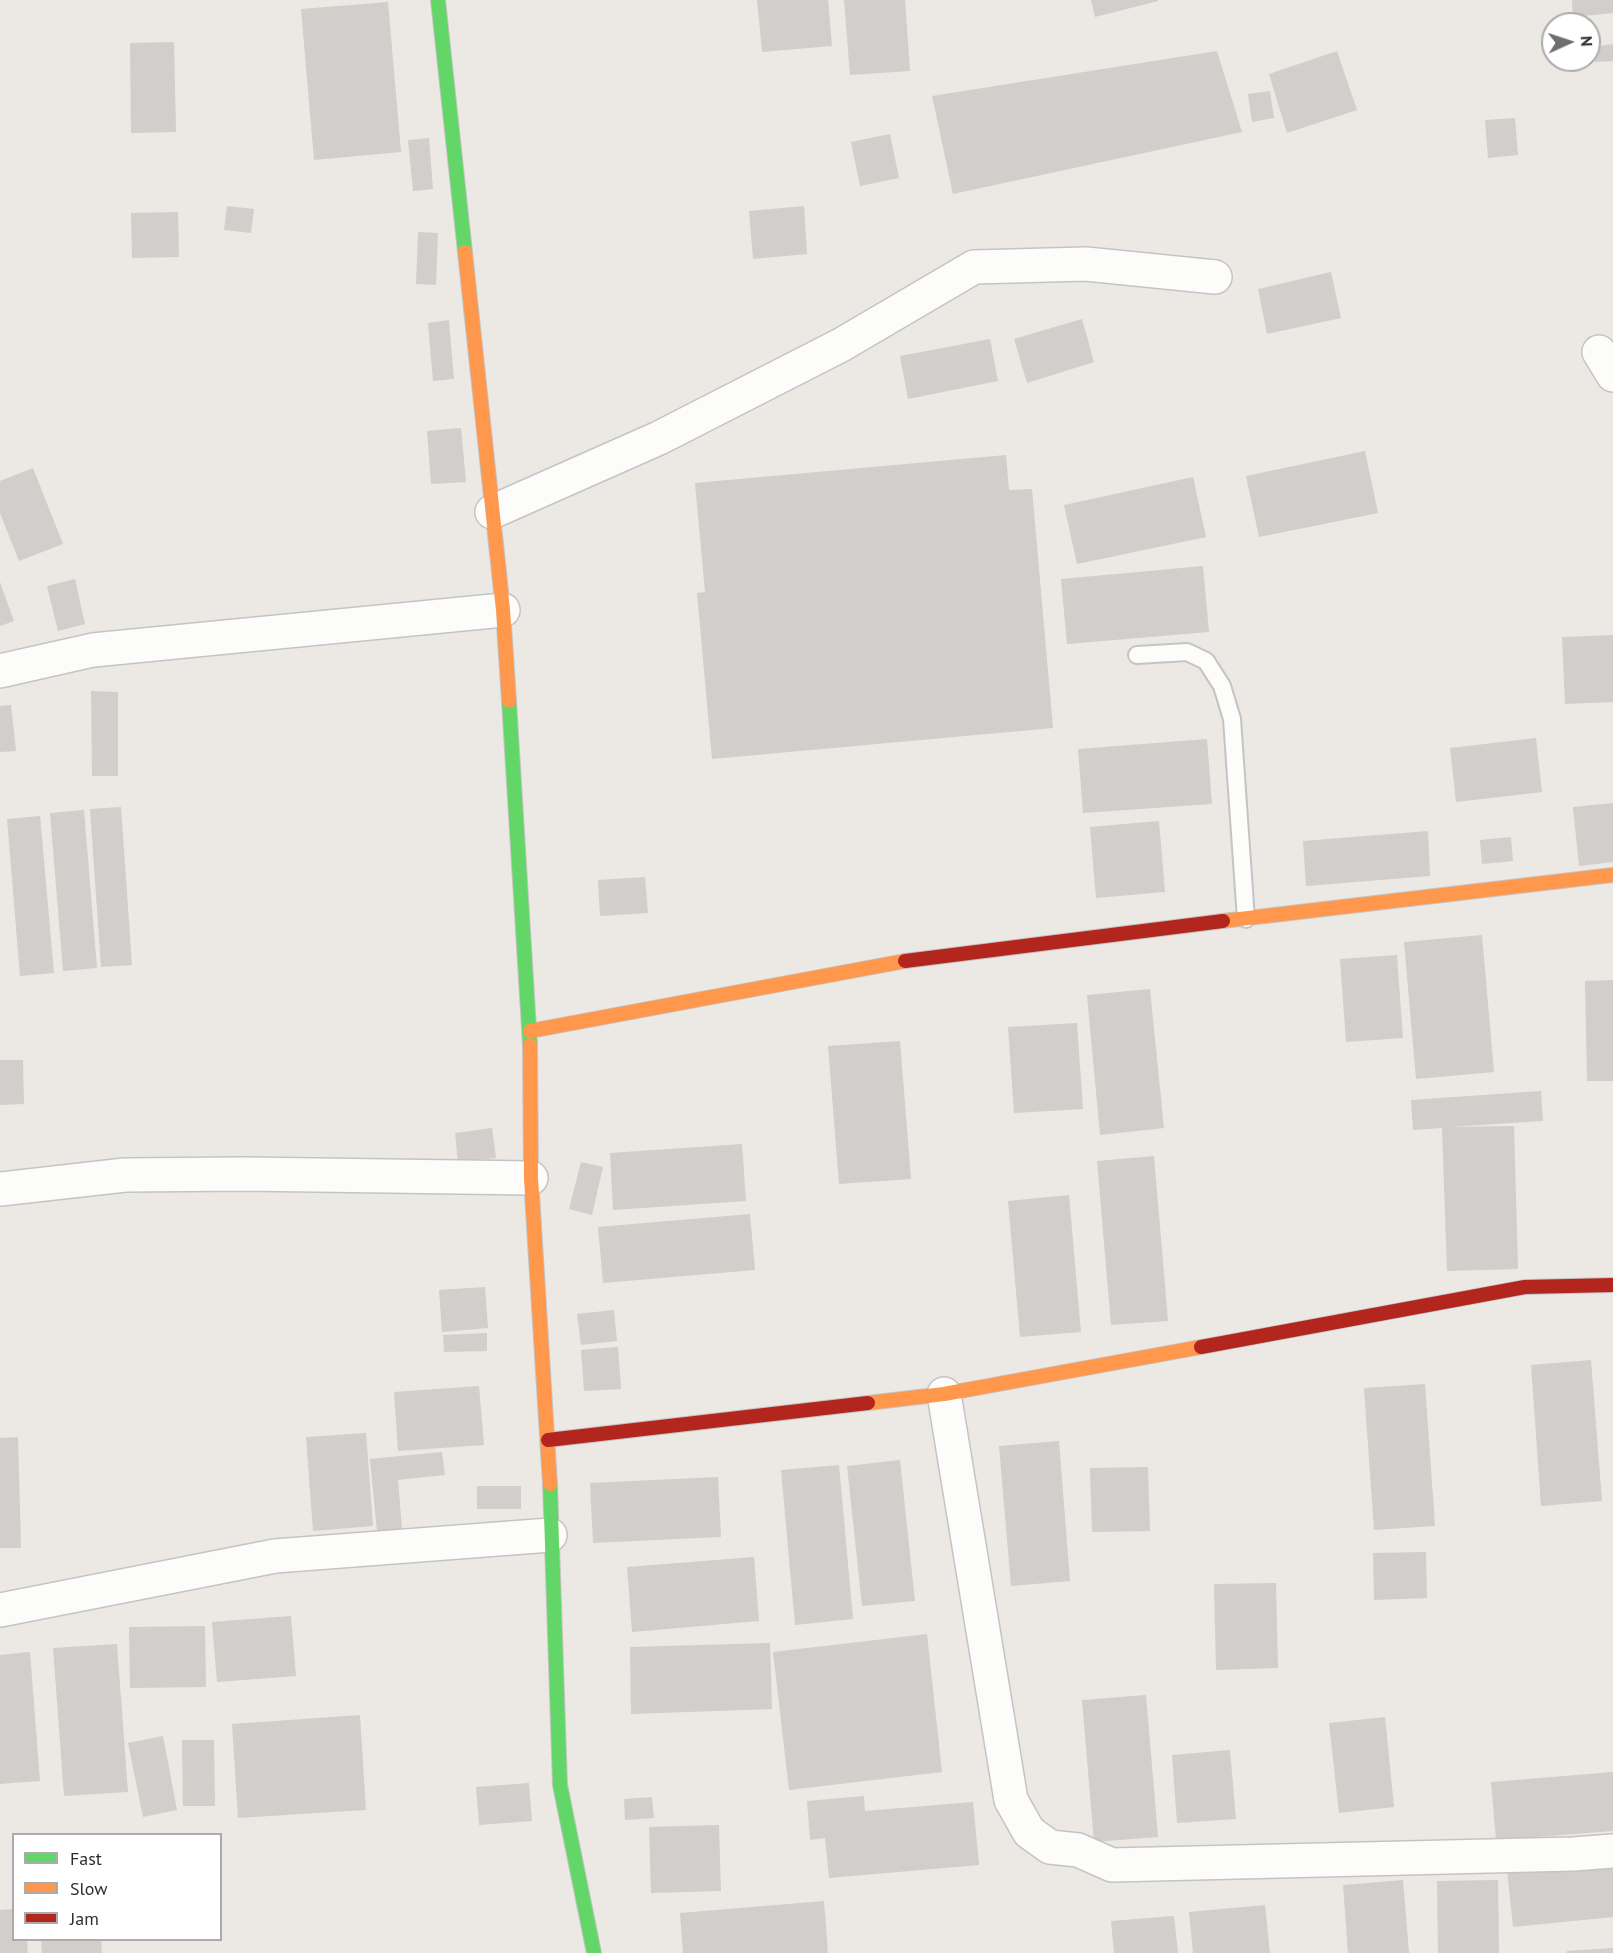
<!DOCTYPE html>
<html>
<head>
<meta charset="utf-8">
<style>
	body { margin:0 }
	#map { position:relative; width:1613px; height:1953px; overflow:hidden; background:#ece8e4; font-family:"PT Sans",sans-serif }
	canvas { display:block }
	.legend { position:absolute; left:12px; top:1833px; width:210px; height:108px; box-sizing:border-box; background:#fff; border:2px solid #ababab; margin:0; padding:8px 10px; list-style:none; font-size:18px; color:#2e2e2e }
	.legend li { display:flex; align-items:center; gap:12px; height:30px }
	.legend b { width:30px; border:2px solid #ababab }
	.north { position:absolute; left:1541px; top:12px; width:60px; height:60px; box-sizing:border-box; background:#fff; border:2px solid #ababab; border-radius:50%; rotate:87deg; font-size:16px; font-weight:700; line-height:24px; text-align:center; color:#2e2e2e }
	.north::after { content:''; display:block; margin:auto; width:21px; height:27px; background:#706f6e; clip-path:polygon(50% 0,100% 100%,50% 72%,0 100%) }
</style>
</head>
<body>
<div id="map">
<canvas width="1613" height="1953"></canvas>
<ul class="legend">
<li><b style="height:8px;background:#63d668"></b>Fast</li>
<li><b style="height:8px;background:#ff974d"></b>Slow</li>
<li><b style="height:8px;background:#b3261e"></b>Jam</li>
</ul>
<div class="north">N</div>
</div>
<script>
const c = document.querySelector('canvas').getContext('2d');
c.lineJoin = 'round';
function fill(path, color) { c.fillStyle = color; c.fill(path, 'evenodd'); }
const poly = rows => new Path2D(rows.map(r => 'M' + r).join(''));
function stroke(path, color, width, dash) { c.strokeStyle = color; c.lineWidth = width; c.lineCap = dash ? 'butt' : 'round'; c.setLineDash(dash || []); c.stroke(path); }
const building = poly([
	[757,0,828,0,832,46,762,52],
	[844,0,905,0,910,71,850,75],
	[1091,0,1158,0,1158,1,1095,17],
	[1572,0,1613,0,1613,13,1573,17],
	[388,2,401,152,314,160,301,9],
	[174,42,176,132,131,133,130,43],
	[1613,44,1613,61,1595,62,1593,47],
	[1217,51,1242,132,953,194,932,96],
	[1337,51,1357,110,1287,133,1269,74],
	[1270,91,1274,118,1252,122,1248,94],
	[1515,118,1518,155,1488,158,1485,120],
	[890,134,899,178,860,186,851,142],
	[429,138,433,189,413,191,408,140],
	[227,206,254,209,251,233,224,230],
	[804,206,807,254,753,259,749,211],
	[178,212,179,257,132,258,131,213],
	[418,232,438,233,436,285,416,284],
	[1331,272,1341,318,1267,334,1258,289],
	[1082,319,1094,362,1027,383,1014,339],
	[449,320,454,379,433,381,428,323],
	[990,339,998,381,908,399,900,356],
	[461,428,466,482,431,484,427,431],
	[1365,451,1378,513,1259,537,1246,476],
	[1006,455,1009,490,1032,489,1053,728,712,759,697,593,705,592,695,483],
	[33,468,63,544,19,561,0,513,0,481],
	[1193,477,1206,537,1077,564,1064,505],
	[1203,566,1209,632,1067,644,1061,579],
	[75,579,85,624,58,631,47,586],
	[0,582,14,621,0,626],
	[1613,635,1613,702,1565,704,1562,637],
	[91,691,118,692,118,776,92,776],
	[11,705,16,751,0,752,0,706],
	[1536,738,1542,792,1456,802,1450,748],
	[1207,739,1212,804,1083,813,1078,749],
	[1613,803,1613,862,1579,866,1573,807],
	[121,807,132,965,101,967,90,809],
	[84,810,97,968,63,971,50,813],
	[40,816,54,973,20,976,7,819],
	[1159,821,1165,892,1096,898,1090,827],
	[1428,831,1430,876,1306,886,1303,841],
	[1511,837,1513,861,1482,864,1480,840],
	[645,877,648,913,600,916,598,880],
	[1482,935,1494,1072,1416,1079,1404,942],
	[1397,955,1403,1038,1346,1042,1340,959],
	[1613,980,1613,1081,1587,1081,1585,981],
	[1150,989,1164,1128,1100,1135,1087,995],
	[1077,1023,1083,1109,1014,1113,1008,1027],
	[900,1041,911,1179,839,1184,828,1046],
	[0,1060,23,1060,24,1104,0,1105],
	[1541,1091,1543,1121,1449,1127,1514,1126,1518,1269,1447,1271,1442,1128,1413,1130,1411,1100],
	[492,1128,496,1158,458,1162,455,1133],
	[742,1144,746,1201,613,1210,610,1153],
	[1154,1156,1168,1321,1111,1325,1097,1161],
	[581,1162,603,1167,592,1215,569,1209],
	[1069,1195,1081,1332,1020,1337,1008,1201],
	[750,1214,755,1270,603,1283,598,1227],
	[485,1287,488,1328,442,1332,439,1290],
	[614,1310,617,1341,581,1345,577,1314],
	[487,1333,487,1351,444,1352,443,1335],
	[618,1347,621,1389,584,1391,581,1350],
	[1591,1360,1602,1501,1541,1506,1531,1365],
	[1425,1384,1435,1526,1374,1530,1364,1388],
	[479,1386,484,1445,398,1451,394,1392],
	[366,1433,373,1526,313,1531,306,1437],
	[18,1437,21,1548,0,1548,0,1438],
	[1059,1441,1070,1581,1011,1586,999,1446],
	[442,1452,445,1475,398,1480,402,1529,377,1531,370,1459],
	[900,1460,915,1601,862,1606,847,1466],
	[839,1465,853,1619,795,1625,781,1470],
	[1148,1467,1150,1531,1092,1532,1090,1468],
	[718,1477,721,1537,593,1543,590,1483],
	[477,1486,521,1486,521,1509,477,1509],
	[1426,1552,1427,1598,1374,1600,1373,1553],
	[754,1557,759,1621,632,1632,627,1567],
	[1276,1583,1278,1668,1216,1670,1214,1584],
	[291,1616,296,1676,217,1682,212,1622],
	[205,1626,206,1687,130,1688,129,1627],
	[927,1634,942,1772,789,1790,773,1652],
	[770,1643,772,1709,631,1714,630,1647],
	[117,1644,128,1792,64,1796,53,1648],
	[30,1652,40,1781,0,1784,0,1655],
	[1146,1695,1158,1837,1094,1842,1082,1700],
	[360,1715,366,1810,238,1818,232,1724],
	[1385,1717,1394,1807,1339,1813,1329,1723],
	[163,1736,177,1810,143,1817,128,1743],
	[182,1740,214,1740,215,1806,183,1806],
	[1230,1750,1236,1819,1177,1823,1172,1755],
	[1613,1772,1613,1831,1496,1840,1491,1782],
	[529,1783,532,1821,479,1825,476,1787],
	[864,1796,865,1811,973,1802,979,1865,829,1878,825,1838,810,1840,807,1801],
	[652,1797,654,1818,625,1820,624,1799],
	[719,1825,721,1891,651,1893,649,1827],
	[1613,1859,1613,1917,1513,1927,1507,1869],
	[1403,1880,1409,1953,1348,1953,1343,1885],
	[1498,1880,1499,1953,1438,1953,1437,1881],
	[824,1901,828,1953,683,1953,680,1913],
	[1265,1905,1270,1953,1193,1953,1189,1912],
	[14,1909,14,1940,27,1940,28,1953,0,1953,0,1910],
	[1174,1916,1178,1953,1114,1953,1111,1921],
	[41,1940,101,1940,102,1953,42,1953],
	[1613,1948,1613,1953,1567,1953,1567,1951]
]);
const lane = poly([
	[1137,655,1187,652,1206,661,1222,686,1232,719,1246,919]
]);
const street = poly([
	[1599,352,1613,375],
	[492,512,659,438,841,345,974,267,1086,264,1215,277],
	[0,671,93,650,503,610],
	[0,1189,125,1175,244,1174,531,1178],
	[944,1394,1011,1800,1029,1832,1050,1847,1078,1850,1112,1865,1573,1854,1613,1851],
	[0,1610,275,1556,550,1535]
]);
const fast = poly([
	[438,0,465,252],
	[509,701,530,1045],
	[550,1484,560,1785,594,1953]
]);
const slow = poly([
	[465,252,503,610,509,701],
	[1223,921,1613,875],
	[530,1031,905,961],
	[530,1045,531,1178,550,1484],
	[868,1403,944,1394,1201,1347]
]);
const jam = poly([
	[905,961,1223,921],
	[1201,1347,1525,1287,1613,1285],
	[548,1440,868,1403]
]);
fill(building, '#d1cecb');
stroke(lane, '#c5c4c5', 20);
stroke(street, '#c5c4c5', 36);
stroke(fast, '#c5c4c5', 16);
stroke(slow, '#c5c4c5', 16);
stroke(jam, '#c5c4c5', 16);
stroke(lane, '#fcfcfb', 16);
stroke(street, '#fcfcfb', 33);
stroke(fast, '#63d668', 14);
stroke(slow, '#ff974d', 14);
stroke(jam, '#b3261e', 14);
</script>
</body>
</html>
